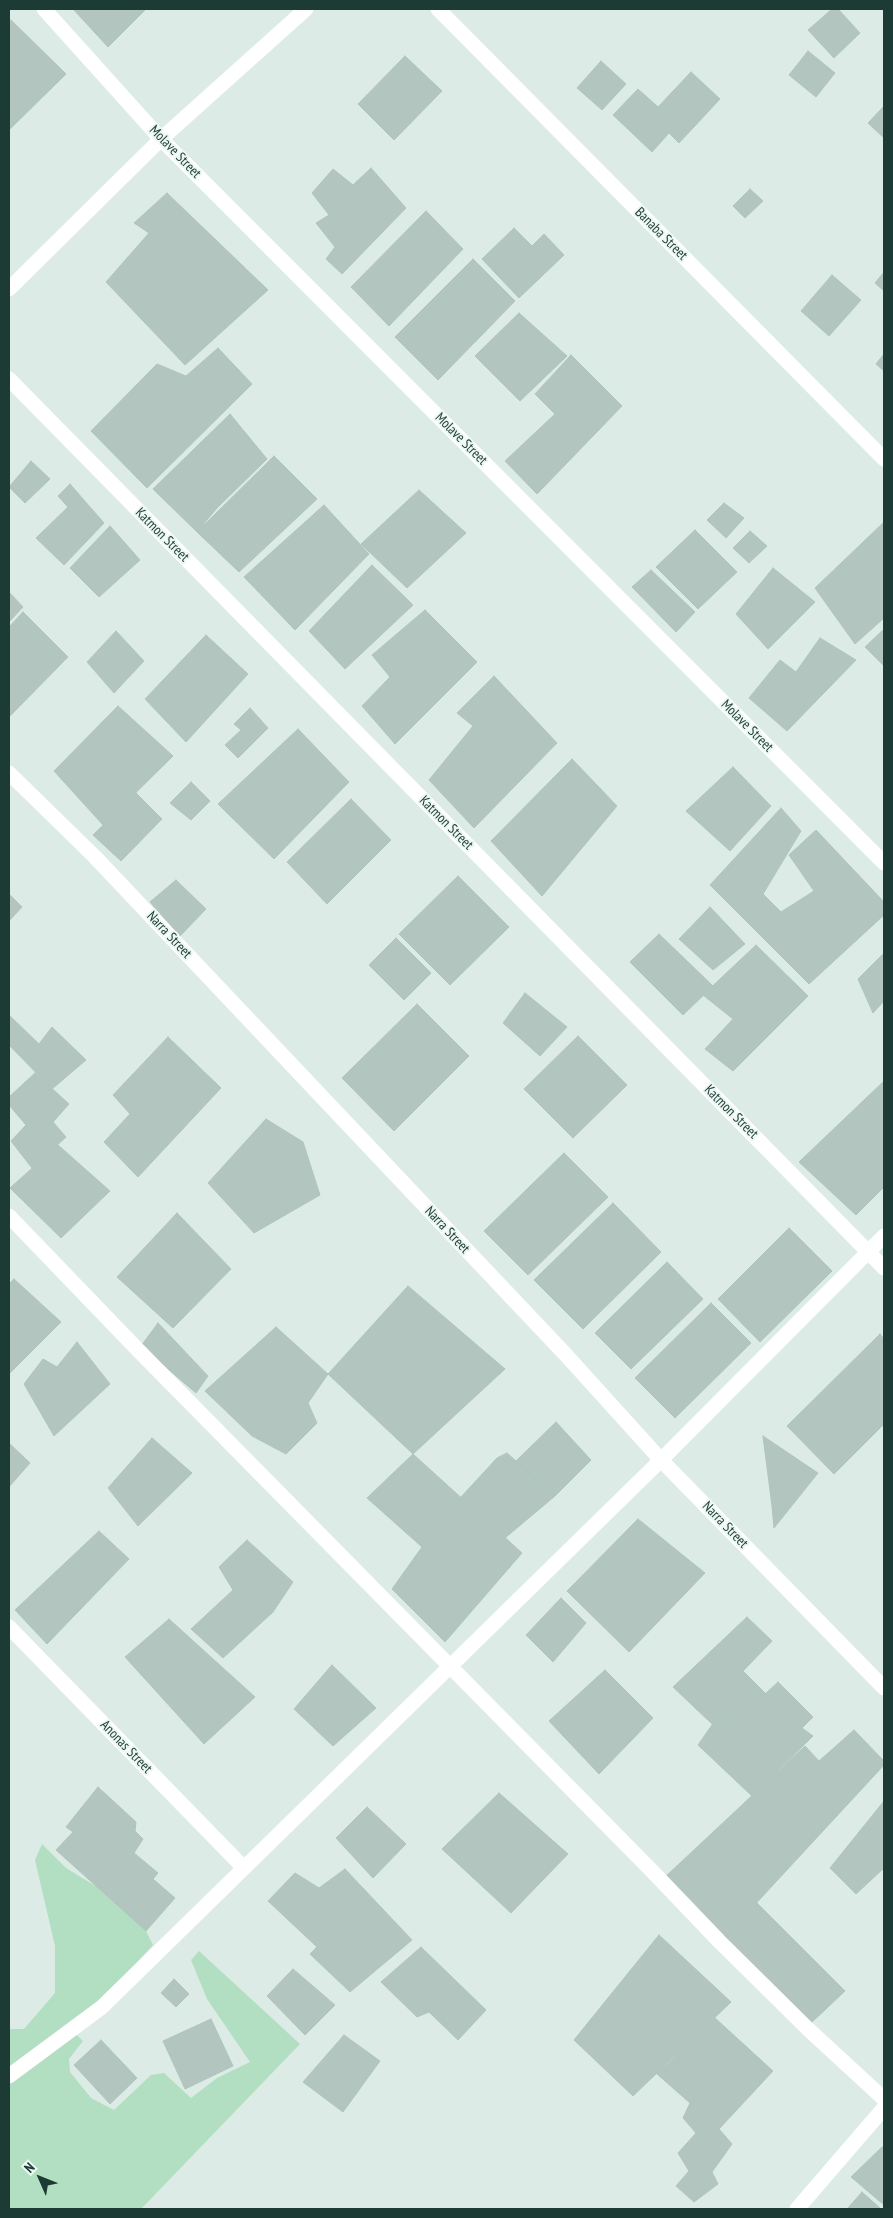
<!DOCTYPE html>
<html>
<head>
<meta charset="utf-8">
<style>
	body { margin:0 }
	#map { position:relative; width:893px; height:2218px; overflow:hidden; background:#dcebe5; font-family:"PT Sans Narrow",sans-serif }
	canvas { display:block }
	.frame { position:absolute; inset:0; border:10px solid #1d3b35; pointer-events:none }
	.north { position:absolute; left:15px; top:2153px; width:50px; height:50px; -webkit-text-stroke:4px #edf7f3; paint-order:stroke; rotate:314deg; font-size:14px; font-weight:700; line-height:20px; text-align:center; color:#1d3b35 }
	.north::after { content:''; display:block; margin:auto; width:18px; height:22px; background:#1d3b35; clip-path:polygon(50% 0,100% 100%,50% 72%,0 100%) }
</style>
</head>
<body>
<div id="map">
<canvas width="893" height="2218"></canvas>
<div class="frame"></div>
<div class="north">N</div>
</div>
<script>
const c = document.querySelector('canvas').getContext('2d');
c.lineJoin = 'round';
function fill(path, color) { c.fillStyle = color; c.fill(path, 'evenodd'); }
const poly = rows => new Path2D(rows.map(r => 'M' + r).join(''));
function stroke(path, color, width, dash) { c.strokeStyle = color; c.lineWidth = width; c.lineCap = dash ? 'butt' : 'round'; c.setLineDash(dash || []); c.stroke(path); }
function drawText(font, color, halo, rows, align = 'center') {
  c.font = font + ' "PT Sans Narrow",sans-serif'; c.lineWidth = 4; c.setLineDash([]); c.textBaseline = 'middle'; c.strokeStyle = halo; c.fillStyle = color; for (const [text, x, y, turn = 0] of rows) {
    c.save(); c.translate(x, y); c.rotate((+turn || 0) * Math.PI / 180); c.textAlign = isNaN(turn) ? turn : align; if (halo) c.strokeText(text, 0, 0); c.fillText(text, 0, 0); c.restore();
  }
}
const green = poly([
	[42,1844,66,1868,97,1887,146,1931,153,1945,118,1983,69,2028,83,2041,69,2059,70,2072,91,2098,114,2110,151,2075,164,2073,191,2098,217,2078,250,2062,207,1999,191,1960,199,1951,300,2044,141,2209,9,2209,9,2029,24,2029,55,1993,55,1946,35,1860]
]);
const building = poly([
	[73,9,146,9,108,47,73,9],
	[832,9,838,9,860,33,834,58,808,30,832,9],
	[11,20,66,74,9,130,9,23,11,20],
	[808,51,835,73,816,97,789,75,808,51],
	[405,56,442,91,394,140,358,104,405,56],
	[601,61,626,84,602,110,577,88,601,61],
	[691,72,720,99,679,143,669,133,652,152,613,115,638,89,658,107,691,72],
	[884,106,884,138,868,123,884,106],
	[371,168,406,208,342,274,326,259,335,247,316,223,329,215,312,193,333,169,353,185,371,168],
	[750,189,763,201,745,218,733,206,750,189],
	[167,193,268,290,185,365,106,282,149,233,134,223,167,193],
	[426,211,463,249,389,326,351,287,426,211],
	[514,228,532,246,544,234,564,255,519,298,482,259,514,228],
	[473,259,515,301,438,380,395,337,473,259],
	[884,272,884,291,875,283,884,272],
	[832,275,861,300,829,336,801,311,832,275],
	[519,313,567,356,520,401,475,356,519,313],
	[218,348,252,384,147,488,91,431,157,364,186,376,218,348],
	[884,354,884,371,876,364,884,354],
	[571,355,622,406,537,494,505,461,555,414,535,394,571,355],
	[230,414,267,459,217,508,197,532,153,489,230,414],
	[274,456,317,499,239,572,197,532,274,456],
	[31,461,50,479,25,503,9,487,31,461],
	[70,484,104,523,64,565,36,538,68,507,58,496,70,484],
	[419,490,466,533,407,588,361,544,419,490],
	[724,503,744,518,726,538,707,520,724,503],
	[324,505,369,554,295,630,244,577,324,505],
	[884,522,884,618,855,644,815,588,884,522],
	[110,526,140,560,99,597,70,568,110,526],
	[695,530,737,572,698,609,656,567,695,530],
	[750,531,767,546,749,563,733,548,750,531],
	[372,565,413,605,345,669,309,631,372,565],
	[773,568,815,602,768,649,736,614,773,568],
	[651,570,695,612,676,632,632,587,651,570],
	[9,592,23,607,9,622,9,592],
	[425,610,477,662,395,744,362,706,390,677,372,655,425,610],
	[23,612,68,657,9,717,9,627,23,612],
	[884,629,884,666,865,647,884,629],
	[116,631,144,661,114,693,87,662,116,631],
	[206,635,248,674,186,742,145,699,206,635],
	[820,638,856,660,787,731,749,698,780,660,796,672,820,638],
	[494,676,557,743,474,828,429,780,473,726,457,713,494,676],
	[118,706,173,756,103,825,54,771,118,706],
	[250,708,268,728,238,758,225,745,241,730,234,724,250,708],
	[298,729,349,782,274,859,218,804,298,729],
	[572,759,617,806,542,896,491,841,572,759],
	[733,767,771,806,730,851,686,811,733,767],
	[191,782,210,801,191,820,170,803,191,782],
	[136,793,162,819,121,861,93,835,136,793],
	[351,799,391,840,327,904,287,862,351,799],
	[781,808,801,831,763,894,781,912,814,891,789,855,816,830,884,902,884,915,809,984,710,885,781,808],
	[458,876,509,927,450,985,399,934,458,876],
	[176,880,206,909,180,936,150,902,176,880],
	[9,894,22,907,9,921,9,894],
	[710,907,745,944,713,970,679,939,710,907],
	[659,934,713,986,683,1015,630,962,659,934],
	[396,938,431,973,404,1000,369,965,396,938],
	[756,945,808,996,733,1071,705,1049,733,1019,703,995,756,945],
	[884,953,884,1001,873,1013,858,979,884,953],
	[525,993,567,1027,540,1056,503,1023,525,993],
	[417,1004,469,1056,394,1131,342,1078,417,1004],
	[9,1015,39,1044,52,1027,86,1060,52,1089,9,1045,9,1015],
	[578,1036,627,1085,573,1138,524,1089,578,1036],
	[168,1037,221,1088,138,1177,104,1142,130,1114,113,1095,168,1037],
	[35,1073,69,1104,53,1122,66,1137,32,1168,11,1141,26,1125,9,1105,9,1097,35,1073],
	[884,1081,884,1187,856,1215,799,1162,884,1081],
	[266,1119,303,1142,320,1195,254,1233,208,1183,266,1119],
	[58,1145,110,1191,61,1238,10,1188,58,1145],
	[564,1153,608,1197,528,1275,484,1231,564,1153],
	[613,1203,661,1252,583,1329,534,1280,613,1203],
	[177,1213,231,1269,173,1328,117,1277,177,1213],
	[789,1228,832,1271,760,1342,718,1299,789,1228],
	[667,1262,703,1299,631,1369,595,1333,667,1262],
	[14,1279,61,1322,9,1374,9,1284,14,1279],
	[408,1286,505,1369,413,1454,328,1374,408,1286],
	[711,1303,751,1343,675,1418,635,1378,711,1303],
	[158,1323,208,1376,196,1393,141,1346,158,1323],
	[276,1327,328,1374,308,1403,317,1423,286,1454,252,1436,205,1391,276,1327],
	[880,1334,884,1339,884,1424,834,1474,787,1426,880,1334],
	[77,1342,110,1384,54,1436,24,1384,43,1359,57,1367,77,1342],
	[556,1422,591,1460,555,1496,516,1461,556,1422],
	[763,1436,818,1473,774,1528,772,1506,763,1436],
	[152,1438,192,1473,138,1526,108,1488,152,1438],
	[9,1443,30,1463,9,1487,9,1443],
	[507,1453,555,1496,505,1538,461,1497,497,1458,507,1453],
	[413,1454,522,1553,445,1642,392,1589,422,1547,367,1498,413,1454],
	[638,1519,705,1573,629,1652,567,1591,638,1519],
	[99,1531,129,1559,47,1644,15,1610,99,1531],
	[247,1540,293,1582,273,1612,223,1658,191,1629,233,1590,219,1567,247,1540],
	[561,1598,586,1623,553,1662,526,1635,561,1598],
	[747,1617,772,1641,743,1671,766,1694,730,1727,721,1712,712,1724,673,1687,747,1617],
	[169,1619,255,1697,204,1744,125,1657,169,1619],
	[332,1665,376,1708,333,1746,294,1709,332,1665],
	[605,1670,653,1718,599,1774,549,1721,605,1670],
	[778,1682,813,1717,802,1728,813,1736,752,1796,698,1745,721,1712,730,1727,778,1682],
	[854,1730,884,1761,884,1765,724,1938,664,1878,805,1746,819,1761,854,1730],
	[98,1787,136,1822,135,1831,143,1839,134,1853,158,1873,153,1879,175,1898,146,1931,56,1850,73,1832,66,1827,98,1787],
	[499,1793,568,1854,511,1913,442,1849,499,1793],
	[884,1801,884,1868,856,1894,830,1868,884,1801],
	[367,1807,406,1844,373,1878,336,1838,367,1807],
	[345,1869,412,1940,350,1992,310,1954,317,1947,268,1901,295,1873,319,1888,345,1869],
	[757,1903,845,1991,810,2024,724,1938,757,1903],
	[659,1935,731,2002,633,2096,574,2040,659,1935],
	[421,1947,486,2010,458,2040,429,2012,417,2017,381,1982,421,1947],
	[293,1969,335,2005,305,2035,267,1996,293,1969],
	[174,1979,189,1994,176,2007,161,1993,174,1979],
	[715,2018,773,2071,719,2129,732,2144,712,2172,718,2184,694,2202,676,2186,689,2171,678,2153,696,2133,683,2118,690,2103,657,2074,715,2018],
	[211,2019,233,2066,185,2089,163,2041,211,2019],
	[344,2035,380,2061,343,2112,303,2082,344,2035],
	[101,2040,137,2078,110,2104,74,2065,101,2040],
	[882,2147,884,2149,884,2205,851,2177,882,2147],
	[862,2192,881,2209,847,2209,862,2192]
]);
const street = poly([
	[44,9,161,139,884,863],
	[438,9,884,459],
	[9,289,161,139,306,9],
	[9,379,884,1268],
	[9,773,95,857,566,1355,661,1460,884,1688],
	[9,1216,138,1350,653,1872,719,1941,808,2029,884,2099],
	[9,1627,244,1868],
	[9,2076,102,2007,661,1460,884,1236],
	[797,2209,884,2108]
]);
const streetNames = [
	["Molave Street",175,152,46],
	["Banaba Street",661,234,45],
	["Molave Street",461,439,45],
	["Katmon Street",162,535,45],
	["Molave Street",747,726,45],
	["Katmon Street",446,823,45],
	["Narra Street",169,935,47],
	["Katmon Street",731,1112,45],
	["Narra Street",447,1230,47],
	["Narra Street",725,1525,46],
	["Anonas Street",126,1747,46]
];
fill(green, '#b2dfc1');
fill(building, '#b2c5be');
stroke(building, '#aec5bd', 1);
stroke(street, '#fff', 15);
drawText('14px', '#1d3b35', '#edf7f3', streetNames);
</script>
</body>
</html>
